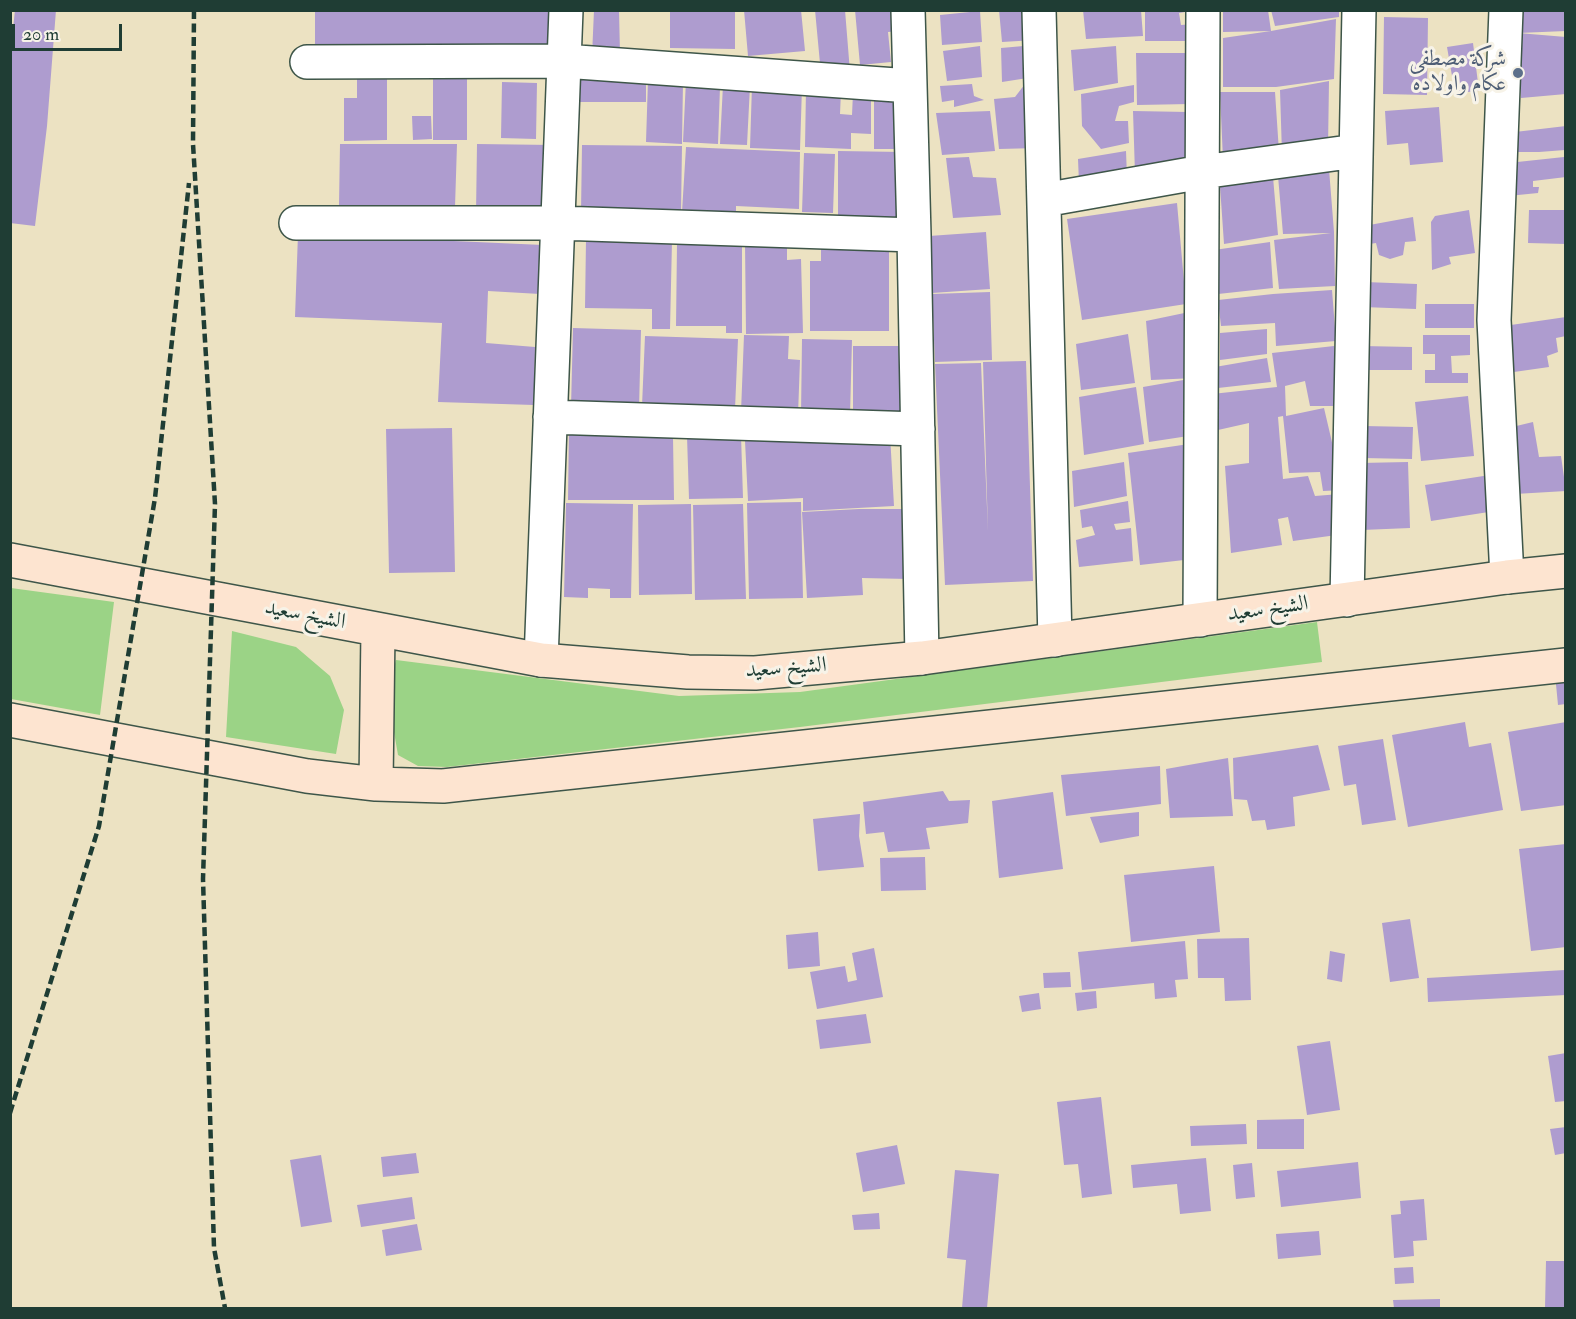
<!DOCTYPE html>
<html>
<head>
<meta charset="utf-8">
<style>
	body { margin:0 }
	#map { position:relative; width:1576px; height:1319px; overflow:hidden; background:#ece2c2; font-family:"IM FELL Double Pica",serif }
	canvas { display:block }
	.frame { position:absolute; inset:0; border:12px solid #1f3d34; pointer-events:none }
	.scale { position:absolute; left:12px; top:24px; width:110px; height:27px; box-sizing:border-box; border:3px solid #1f3d34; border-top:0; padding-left:8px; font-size:18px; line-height:21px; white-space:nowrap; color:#1f3d34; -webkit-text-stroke:4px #f7f3e8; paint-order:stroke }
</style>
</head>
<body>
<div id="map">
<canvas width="1576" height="1319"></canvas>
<div class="frame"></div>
<div class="scale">20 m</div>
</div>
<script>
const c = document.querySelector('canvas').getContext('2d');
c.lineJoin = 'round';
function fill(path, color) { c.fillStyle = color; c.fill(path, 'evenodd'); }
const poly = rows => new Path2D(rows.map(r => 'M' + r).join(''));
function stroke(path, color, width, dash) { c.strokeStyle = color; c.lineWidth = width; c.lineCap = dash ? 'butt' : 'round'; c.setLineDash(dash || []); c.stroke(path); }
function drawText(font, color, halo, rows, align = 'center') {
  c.font = font + ' "IM FELL Double Pica",Amiri,serif'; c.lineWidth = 6; c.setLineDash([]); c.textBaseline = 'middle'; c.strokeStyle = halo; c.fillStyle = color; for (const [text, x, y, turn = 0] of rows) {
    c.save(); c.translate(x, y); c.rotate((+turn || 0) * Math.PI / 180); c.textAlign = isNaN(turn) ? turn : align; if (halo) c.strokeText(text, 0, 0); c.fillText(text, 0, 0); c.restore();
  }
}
const green = poly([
	[11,588,114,602,100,715,11,699],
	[1317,622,1322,662,800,727,447,767,418,766,398,755,387,692,396,660,679,696,800,692],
	[232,631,296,647,330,676,344,710,336,754,226,737]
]);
const building = poly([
	[15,10,56,10,47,126,35,226,10,223,10,57],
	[315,10,551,10,552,52,315,52],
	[594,10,619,10,620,54,592,56],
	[670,10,735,10,735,49,670,48],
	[744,10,801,10,805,51,748,56],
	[815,10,845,10,850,72,821,74],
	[855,10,898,10,900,31,888,32,891,62,860,65],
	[999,10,1033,10,1035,40,1002,42],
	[1083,10,1141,10,1143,36,1086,39],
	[1145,10,1185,10,1185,12,1179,13,1181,25,1194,24,1196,41,1145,41],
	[1223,10,1268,10,1271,31,1336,19,1334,79,1276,87,1223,87,1223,38,1271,31,1223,32],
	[1271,10,1339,10,1339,17,1275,26],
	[1519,10,1565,10,1566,31,1518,33],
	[980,11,982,42,942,45,940,15],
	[1384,17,1428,18,1427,95,1383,94],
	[1518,33,1566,37,1566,94,1521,98],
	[1473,43,1479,91,1455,93,1447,47],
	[1035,45,1034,77,1002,82,1001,48],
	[980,46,982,77,947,81,943,51],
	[1116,46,1118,83,1074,91,1071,50],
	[1136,53,1190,53,1190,104,1137,105],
	[357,78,387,78,387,140,344,141,344,98,357,98],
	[467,78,467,140,433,140,433,79],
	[578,78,646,79,646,102,578,102],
	[648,80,683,81,682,144,646,142],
	[686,80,720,87,718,144,683,142],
	[1329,81,1328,148,1282,154,1280,90],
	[502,82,537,83,536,139,501,138],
	[972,84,974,96,984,100,954,107,954,100,942,102,940,86],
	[1025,84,1038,148,999,149,994,99,1015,97],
	[723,85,750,86,747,145,720,144],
	[752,85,802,87,800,150,750,148],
	[1134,85,1134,102,1119,106,1115,121,1128,121,1129,143,1101,149,1082,126,1081,94],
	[806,89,841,91,840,114,852,115,853,93,871,93,871,134,851,133,851,149,805,147],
	[1220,92,1275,92,1279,152,1223,160],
	[874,93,899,93,900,149,874,149],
	[1439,107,1443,162,1410,165,1408,143,1387,145,1385,111],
	[990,111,995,151,942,155,936,113],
	[1133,111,1188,112,1186,169,1135,174],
	[412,116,431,116,432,139,413,140],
	[1566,126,1565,150,1539,152,1517,152,1515,132],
	[340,144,457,144,455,207,339,206],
	[477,144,553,145,552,215,476,214],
	[582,145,682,146,681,213,581,212],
	[686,147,800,152,799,209,736,206,736,215,682,212],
	[838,151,903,152,903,220,838,219],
	[1126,151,1127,177,1079,183,1078,159],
	[804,153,835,154,833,213,802,212],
	[969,157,973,177,996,178,1001,215,953,218,946,158],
	[1564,157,1564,161,1566,161,1566,177,1533,181,1533,187,1539,187,1538,193,1508,196,1508,163],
	[1329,169,1334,232,1335,286,1279,289,1274,240,1331,233,1283,234,1278,176],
	[1273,177,1278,235,1224,244,1220,186],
	[1177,203,1186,304,1082,320,1067,219],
	[1469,210,1475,253,1449,257,1451,264,1432,270,1431,222,1435,216],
	[1529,210,1566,210,1566,244,1528,243],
	[1413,217,1416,241,1405,242,1403,255,1390,259,1379,255,1376,243,1363,245,1364,226],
	[986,232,990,289,932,293,929,236],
	[298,234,543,245,540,294,488,291,486,343,535,347,534,405,438,402,442,323,295,317],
	[586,240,672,241,670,329,652,329,652,309,585,308],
	[787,242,787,260,801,259,803,333,746,334,745,243],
	[1270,242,1273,288,1218,294,1214,250],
	[677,244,742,245,742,333,726,333,726,326,676,326],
	[821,246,889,246,889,331,810,331,810,261,821,261],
	[1365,282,1417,284,1416,309,1363,307],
	[1332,290,1336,341,1276,346,1275,323,1221,326,1218,300,1273,294],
	[990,292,992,360,935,362,932,294],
	[1425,304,1474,304,1474,328,1425,328],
	[1194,311,1195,378,1151,380,1146,321],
	[1566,317,1566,336,1556,338,1558,352,1547,356,1549,367,1507,373,1504,326],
	[573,328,641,330,639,409,571,407],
	[1267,329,1267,354,1220,360,1220,333],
	[1128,334,1135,383,1081,390,1076,344],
	[744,335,789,336,788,359,800,360,798,415,741,412],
	[1423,335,1470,335,1470,355,1451,356,1452,373,1468,373,1468,383,1425,383,1425,370,1435,370,1435,354,1423,354],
	[645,336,738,339,735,409,642,406],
	[802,339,852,340,850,416,801,415],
	[853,346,904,346,903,422,853,421],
	[1334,346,1335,377,1338,406,1310,406,1305,381,1285,386,1286,416,1324,408,1338,468,1344,490,1323,491,1320,472,1289,473,1283,416,1278,417,1283,479,1308,476,1315,496,1340,494,1344,534,1293,541,1288,517,1278,519,1282,545,1231,553,1225,466,1249,463,1249,423,1218,430,1212,394,1277,387,1272,353],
	[1362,346,1412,347,1412,370,1361,370],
	[1267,358,1271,382,1218,388,1215,367],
	[1026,361,1033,581,945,585,935,364,981,363,988,532,983,362],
	[1195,378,1195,435,1149,442,1143,387],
	[1136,387,1144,444,1084,455,1079,397],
	[1468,396,1474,456,1421,461,1415,402],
	[1533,422,1539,457,1561,456,1566,491,1515,494,1508,428],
	[1364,426,1413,427,1412,459,1363,458],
	[452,428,455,572,389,573,386,429],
	[569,428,640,428,640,438,673,437,674,500,568,500],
	[890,434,894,506,803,511,803,498,748,501,745,441],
	[741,435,743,498,689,499,687,436],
	[1189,444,1193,559,1140,565,1128,453],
	[1124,462,1127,496,1074,507,1072,471],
	[1408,462,1410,528,1362,530,1360,463],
	[1490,475,1495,511,1431,521,1425,485],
	[1128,501,1130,522,1114,524,1116,530,1131,528,1133,561,1079,567,1076,540,1095,535,1092,526,1082,528,1080,510],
	[801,502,803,598,749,599,747,503],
	[566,503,633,504,631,598,610,598,610,589,588,588,588,598,564,597],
	[691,504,692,594,639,595,638,505],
	[743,504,746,599,695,600,693,505],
	[859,509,908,509,909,579,862,578,863,595,807,598,802,512],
	[1566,673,1566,704,1558,705,1555,674],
	[1465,722,1469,747,1491,743,1503,810,1408,827,1392,735],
	[1566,722,1566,805,1521,811,1508,732],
	[1383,739,1396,820,1362,825,1356,784,1344,786,1338,746],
	[1318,745,1330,790,1293,797,1295,826,1267,830,1265,820,1252,821,1247,800,1234,799,1233,758],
	[1228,758,1233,816,1170,818,1166,769],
	[1160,766,1161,804,1066,816,1061,775],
	[943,791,949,801,970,800,968,823,926,828,930,849,888,852,884,832,866,834,863,802],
	[1053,792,1063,869,999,878,992,801],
	[1139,812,1139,836,1100,843,1090,817],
	[860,814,859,836,864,867,818,871,813,819],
	[1566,844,1566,947,1531,951,1519,849],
	[925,857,926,890,881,891,880,858],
	[1214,866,1220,932,1131,942,1124,875],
	[1410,919,1419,978,1390,982,1382,923],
	[818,932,820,966,788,969,786,935],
	[1249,938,1251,1000,1225,1001,1224,978,1198,978,1197,939],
	[1185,941,1188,979,1175,980,1177,997,1155,999,1154,983,1082,990,1078,952],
	[874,948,883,997,817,1009,810,972,845,966,848,982,857,980,852,953],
	[1330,951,1345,954,1342,982,1327,979],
	[1565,970,1566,995,1428,1002,1427,978],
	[1070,972,1071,987,1044,988,1043,973],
	[1096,991,1097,1008,1077,1011,1075,993],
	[1039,993,1041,1009,1022,1012,1019,996],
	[866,1014,871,1043,820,1049,816,1020],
	[1330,1041,1340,1110,1307,1115,1297,1046],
	[1566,1053,1566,1101,1555,1102,1548,1056],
	[1101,1097,1112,1194,1082,1198,1078,1164,1064,1165,1057,1102],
	[1304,1119,1304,1149,1257,1149,1257,1120],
	[1246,1124,1247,1144,1191,1146,1190,1126],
	[1566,1127,1566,1153,1555,1155,1550,1129],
	[897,1145,905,1184,863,1192,856,1153],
	[416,1153,419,1173,383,1177,381,1157],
	[321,1155,332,1222,301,1227,290,1160],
	[1206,1158,1211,1211,1180,1214,1177,1184,1133,1188,1131,1165],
	[1358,1162,1361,1198,1281,1207,1277,1171],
	[1252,1163,1255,1197,1236,1199,1233,1165],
	[955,1170,999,1174,987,1308,962,1308,966,1260,947,1258],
	[412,1197,415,1219,361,1227,357,1205],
	[1424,1199,1427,1240,1413,1241,1414,1256,1394,1258,1391,1215,1401,1214,1400,1201],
	[879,1213,880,1229,854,1230,852,1215],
	[417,1224,422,1250,386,1256,382,1230],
	[1319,1231,1321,1255,1278,1259,1276,1234],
	[1546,1261,1566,1261,1566,1308,1545,1308],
	[1413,1267,1414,1283,1395,1284,1394,1268],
	[1440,1299,1440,1308,1394,1308,1393,1300]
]);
const minor = poly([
	[908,10,914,235,922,658],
	[1039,10,1055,640],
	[1506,10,1494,320,1507,577],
	[307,62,564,61,910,86],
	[1044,200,1202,172,1356,151],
	[296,223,558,223,914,235],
	[550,417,918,429],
	[1347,600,1359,10],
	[1200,620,1203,10],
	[541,660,566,10]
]);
const secondary = poly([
	[10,560,541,660,688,672,755,673,922,658,1507,577,1566,571],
	[10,720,307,776,376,784,443,786,1566,665],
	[376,784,378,630]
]);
const rail = poly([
	[194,10,193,144,215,504,203,879,214,1248,225,1308],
	[10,1113,99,826,155,498,189,183]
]);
const markers = [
	[1518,73,6,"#5c6f8a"]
];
const serviceNames = [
	["شركة مصطفى",1506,60],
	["عكام واولاده",1506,85]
];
const streetNames = [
	["الشيخ سعيد",1268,610,-8],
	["الشيخ سعيد",305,616,11],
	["الشيخ سعيد",786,669,-4]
];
fill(green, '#9bd386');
fill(building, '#ae9ccf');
stroke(minor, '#3e5649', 36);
stroke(secondary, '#3e5649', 36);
stroke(minor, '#fff', 33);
stroke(secondary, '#fde4d0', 33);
stroke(rail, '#1f3d34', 4.5, [9, 4.5]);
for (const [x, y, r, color] of markers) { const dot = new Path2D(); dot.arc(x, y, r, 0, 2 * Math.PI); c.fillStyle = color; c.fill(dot); stroke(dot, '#f7f3e8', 2); }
drawText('22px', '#4e5e75', '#f7f3e8', serviceNames, 'right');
drawText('22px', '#1f3d34', '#f7f3e8', streetNames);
</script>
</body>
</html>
